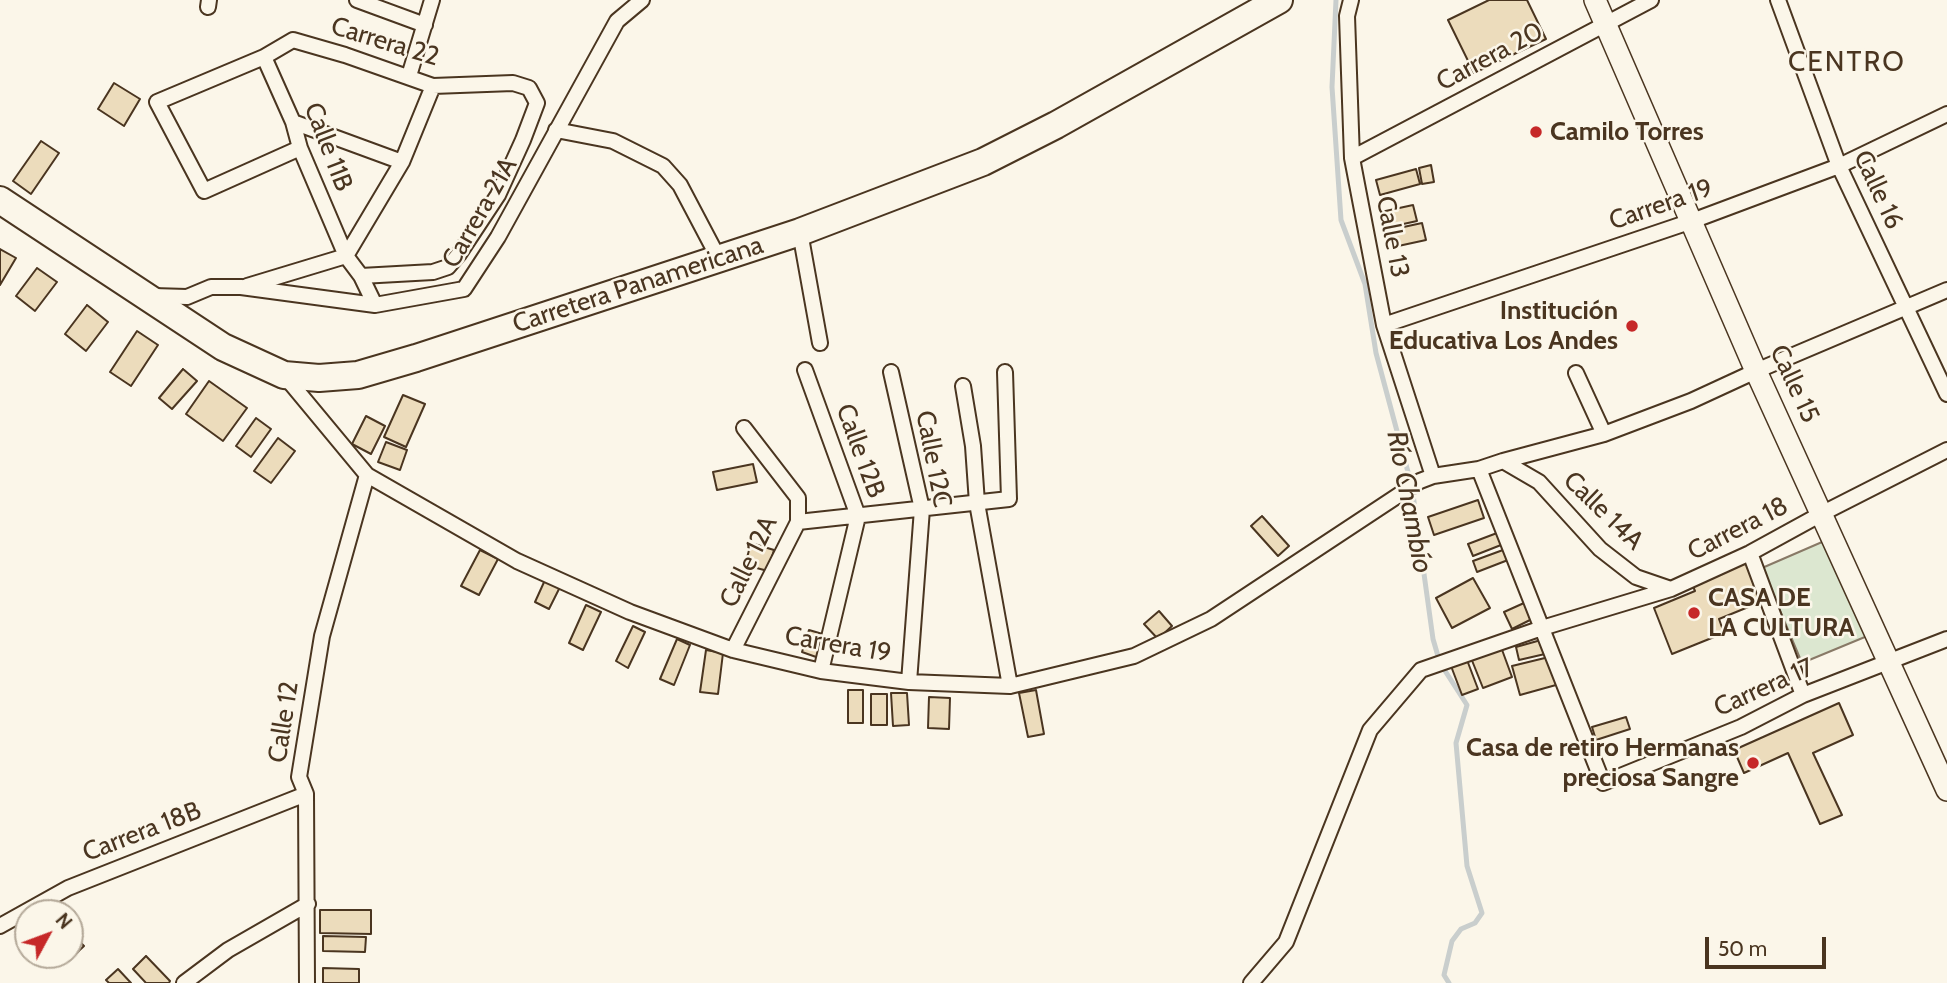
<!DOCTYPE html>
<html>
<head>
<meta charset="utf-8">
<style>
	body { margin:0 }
	#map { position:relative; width:1947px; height:983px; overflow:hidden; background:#fbf6e9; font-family:Cabin,sans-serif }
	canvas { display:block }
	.north { position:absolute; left:14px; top:899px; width:70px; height:70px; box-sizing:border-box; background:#fbf6e9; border:2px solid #b4a999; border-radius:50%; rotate:49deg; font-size:19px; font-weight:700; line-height:28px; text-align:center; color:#4a3520 }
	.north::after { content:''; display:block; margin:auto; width:24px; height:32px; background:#c62828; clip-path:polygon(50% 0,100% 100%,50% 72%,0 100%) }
	.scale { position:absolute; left:1705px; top:937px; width:121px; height:32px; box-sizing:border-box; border:4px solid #4a3520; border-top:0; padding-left:9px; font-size:21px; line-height:24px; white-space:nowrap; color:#4a3520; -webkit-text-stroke:5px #fbf6e9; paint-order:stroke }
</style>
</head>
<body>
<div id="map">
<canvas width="1947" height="983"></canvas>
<div class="north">N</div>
<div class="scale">50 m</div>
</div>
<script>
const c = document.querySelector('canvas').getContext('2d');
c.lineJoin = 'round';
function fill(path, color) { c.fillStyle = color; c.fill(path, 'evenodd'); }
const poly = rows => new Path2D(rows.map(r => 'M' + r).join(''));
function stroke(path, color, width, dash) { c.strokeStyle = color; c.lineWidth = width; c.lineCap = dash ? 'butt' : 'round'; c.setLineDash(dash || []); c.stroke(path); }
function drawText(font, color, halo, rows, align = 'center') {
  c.font = font + ' Cabin,sans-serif'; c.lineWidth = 5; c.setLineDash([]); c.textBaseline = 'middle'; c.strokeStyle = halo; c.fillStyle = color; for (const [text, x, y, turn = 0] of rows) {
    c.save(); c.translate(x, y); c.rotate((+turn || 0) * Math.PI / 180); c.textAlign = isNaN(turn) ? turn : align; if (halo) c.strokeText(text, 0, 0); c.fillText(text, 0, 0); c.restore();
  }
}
const green = poly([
	[1829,539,1877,632,1802,663,1762,568,1829,539]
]);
const stream = poly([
	[1336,0,1332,87,1341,220,1365,284,1376,353,1412,487,1433,639,1440,663,1467,705,1456,743,1467,866,1482,913,1475,923,1461,929,1452,941,1444,975,1449,983]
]);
const building = poly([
	[1489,0,1527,0,1546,39,1474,73,1448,20,1489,0],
	[114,83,140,99,124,126,98,109,114,83],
	[41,141,59,153,31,194,13,181,41,141],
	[1431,165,1434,182,1422,184,1419,168,1431,165],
	[1416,169,1420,184,1380,195,1376,180,1416,169],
	[1413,205,1417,221,1385,228,1381,212,1413,205],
	[1422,223,1426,240,1389,248,1385,231,1422,223],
	[0,249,16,258,0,285,0,249],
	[37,268,57,282,35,311,16,296,37,268],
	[87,305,108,322,86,351,65,334,87,305],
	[137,331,158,345,131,386,110,372,137,331],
	[183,369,197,381,172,409,159,398,183,369],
	[209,381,247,408,223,441,186,414,209,381],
	[403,395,425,404,406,447,384,437,403,395],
	[366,416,385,426,371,454,352,444,366,416],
	[256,418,271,429,251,457,236,446,256,418],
	[278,438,295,451,271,483,254,471,278,438],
	[386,442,407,450,400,470,378,462,386,442],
	[753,464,757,482,717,490,713,472,753,464],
	[1478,500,1484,518,1434,535,1428,517,1478,500],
	[1262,516,1289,546,1278,556,1251,526,1262,516],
	[1497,533,1501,545,1473,556,1468,544,1497,533],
	[751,543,774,550,768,571,745,565,751,543],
	[480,550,498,559,479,595,461,586,480,550],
	[1503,550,1508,560,1477,572,1473,561,1503,550],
	[1748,562,1763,601,1719,619,1724,633,1672,654,1654,608,1695,591,1692,584,1748,562],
	[1473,578,1490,608,1452,628,1436,598,1473,578],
	[545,580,560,587,549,609,535,602,545,580],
	[1524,603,1532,619,1512,629,1504,612,1524,603],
	[586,605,601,612,583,650,569,643,586,605],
	[1159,611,1172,626,1158,639,1144,624,1159,611],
	[633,626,645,632,628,668,616,661,633,626],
	[809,630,826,635,819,658,802,652,809,630],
	[677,639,690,645,674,685,660,679,677,639],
	[1541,640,1545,654,1519,660,1516,647,1541,640],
	[1501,647,1512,677,1483,688,1471,658,1501,647],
	[706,650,723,653,718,694,700,692,706,650],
	[1549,657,1556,685,1520,695,1512,666,1549,657],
	[1467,660,1478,689,1462,695,1451,666,1467,660],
	[848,690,863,690,863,723,848,723,848,690],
	[1036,690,1044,734,1028,737,1019,693,1036,690],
	[891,693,907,693,909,725,893,726,891,693],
	[871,694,887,694,887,725,871,725,871,694],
	[929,697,950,698,949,729,928,728,929,697],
	[1839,703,1853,735,1813,753,1842,815,1820,824,1788,753,1744,773,1734,750,1839,703],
	[1626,717,1630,729,1596,740,1592,727,1626,717],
	[320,910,371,910,371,934,320,933,320,910],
	[70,932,84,946,68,961,62,955,70,955,70,932],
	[323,936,366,937,365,952,323,951,323,936],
	[146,956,170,981,169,983,146,983,133,969,146,956],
	[323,968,359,969,359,983,323,983,323,968],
	[118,969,131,983,109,983,106,980,118,969]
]);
const street = poly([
	[357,0,425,25],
	[1351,0,1347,16,1352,158,1384,325,1433,476],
	[1778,0,1839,166,1947,394],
	[208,7,209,0],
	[264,57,293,122,300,148,346,256,361,276,375,305],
	[409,76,432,0],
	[293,122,402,162],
	[556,130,613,141,663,166,680,185,719,259],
	[300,148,204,191,157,102,264,57,293,40,345,55,433,86,513,83,529,88,537,103,523,140,498,195,459,254,448,267,433,272,361,276],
	[1352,158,1651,0],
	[800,232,820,343],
	[346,256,402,162,433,86],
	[247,286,346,256],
	[153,296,187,297,211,287,241,287,375,305,464,289,498,237,617,21,642,0],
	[1384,325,1692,221,1839,166,1947,114],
	[805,370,858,516,821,671],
	[891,372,922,509,909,682],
	[1576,373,1604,434],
	[284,375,367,475,517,561,630,612,733,650,821,671,909,682,1010,686,1134,656,1211,619,1420,481,1433,476,1479,469,1503,461,1604,434,1691,401,1756,371,1947,290],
	[963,386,973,446,977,503,1010,686],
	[1503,461,1539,482,1600,549,1636,577,1671,589],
	[1479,469,1603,783,1741,727,1803,695,1947,639],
	[798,522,1009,499,1005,372],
	[1750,553,1803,695],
	[733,650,798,522,798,498,744,428],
	[0,926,68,888,306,794],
	[184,983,228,950,308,904],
	[307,983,306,794,299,777,322,636,367,475],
	[1251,983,1286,942,1370,730,1421,670,1542,628,1671,589,1750,553,1823,513,1947,450]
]);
const secondary = poly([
	[1595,0,1756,371,1947,790]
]);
const highway = poly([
	[0,200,223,347,284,375,319,378,358,375,416,358,800,232,983,162,1056,125,1279,0]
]);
const markers = [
	[1536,132,7,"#c62828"],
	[1632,326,7,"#c62828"],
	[1694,613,7,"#c62828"],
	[1753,763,7,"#c62828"]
];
const streetNames = [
	["Carrera 22",385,42,17],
	["Carrera 20",1490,57,-28],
	["Calle 11B",328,147,69],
	["Calle 16",1878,190,65],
	["Carrera 19",1661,205,-19],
	["Carrera 21A",480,213,-60],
	["Calle 13",1392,237,79],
	["Carretera Panamericana",638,285,-18],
	["Calle 15",1794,384,65],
	["Calle 12B",860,451,70],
	["Calle 12C",933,459,79],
	["Calle 14A",1603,511,44],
	["Carrera 18",1738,529,-27],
	["Calle 12A",749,562,-64],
	["Carrera 19",838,645,10],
	["Carrera 17",1764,688,-24],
	["Calle 12",284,722,-81],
	["Carrera 18B",142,832,-21]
];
const poiNames = [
	["Camilo Torres",1550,132],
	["Institución",1618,311,"right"],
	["Educativa Los Andes",1618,341,"right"],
	["CASA DE",1708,598],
	["LA CULTURA",1708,628],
	["Casa de retiro Hermanas",1739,748,"right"],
	["preciosa Sangre",1739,778,"right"]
];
const neighbourhoodNames = [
	["CENTRO",1847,63]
];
const waterNames = [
	["Río Chambío",1409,502,79]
];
fill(green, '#dce7d0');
stroke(green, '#887966', 2);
stroke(stream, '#c9cecd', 5);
fill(building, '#ecdcbc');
stroke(building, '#4a3520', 2);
stroke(street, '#4a3520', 18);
stroke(secondary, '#4a3520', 24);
stroke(highway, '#4a3520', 30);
stroke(street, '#fbf6e9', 14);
stroke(secondary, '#fbf6e9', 21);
stroke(highway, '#fbf6e9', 26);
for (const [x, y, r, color] of markers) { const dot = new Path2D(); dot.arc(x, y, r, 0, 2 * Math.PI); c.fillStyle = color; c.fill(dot); stroke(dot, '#fbf6e9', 2.5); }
drawText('26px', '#4a3520', '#fbf6e9', streetNames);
drawText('bold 26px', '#4a3520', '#fbf6e9', poiNames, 'left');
c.letterSpacing = '2px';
drawText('28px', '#4a3520', '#fbf6e9', neighbourhoodNames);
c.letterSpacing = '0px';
drawText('italic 28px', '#4a3520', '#fbf6e9', waterNames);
</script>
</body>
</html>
